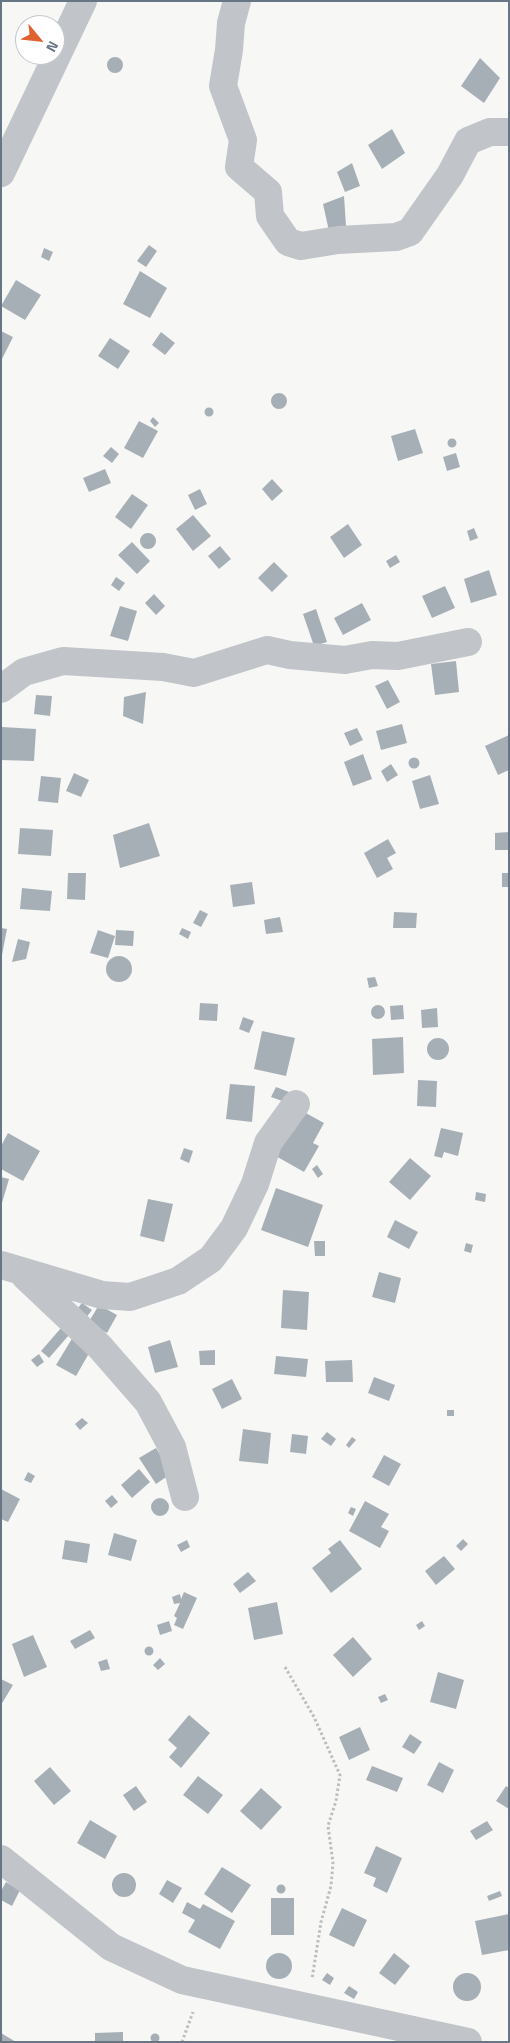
<!DOCTYPE html>
<html>
<head>
<meta charset="utf-8">
<style>
	body { margin:0 }
	#map { position:relative; width:510px; height:2043px; overflow:hidden; background:#f7f7f5; font-family:"Titillium Web",sans-serif }
	canvas { display:block }
	.frame { position:absolute; inset:0; border:2px solid #677685; pointer-events:none }
	.north { position:absolute; left:15px; top:15px; width:50px; height:50px; box-sizing:border-box; background:#fff; border:1px solid #c2c8ce; border-radius:50%; rotate:118deg; font-size:14px; font-weight:700; line-height:20px; text-align:center; color:#677685 }
	.north::after { content:''; display:block; margin:auto; width:18px; height:22px; background:#df612d; clip-path:polygon(50% 0,100% 100%,50% 72%,0 100%) }
</style>
</head>
<body>
<div id="map">
<canvas width="510" height="2043"></canvas>
<div class="frame"></div>
<div class="north">N</div>
</div>
<script>
const c = document.querySelector('canvas').getContext('2d');
c.lineJoin = 'round';
function fill(path, color) { c.fillStyle = color; c.fill(path, 'evenodd'); }
const poly = rows => new Path2D(rows.map(r => 'M' + r).join(''));
function stroke(path, color, width, dash) { c.strokeStyle = color; c.lineWidth = width; c.lineCap = dash ? 'butt' : 'round'; c.setLineDash(dash || []); c.stroke(path); }
const building = poly([
	'107 65a8 8 0 1 1 16 0a8 8 0 1 1-16 0Z',
	[480,58,500,78,484,103,461,86],
	[392,129,405,153,382,169,368,145],
	[352,163,360,186,345,192,337,172],
	[344,196,346,226,329,231,323,204],
	[149,245,157,251,146,267,137,261],
	[44,248,53,252,49,261,41,257],
	[140,271,167,288,150,318,123,304],
	[16,280,41,295,25,320,1,306],
	[1,331,13,337,1,361],
	[161,332,175,343,165,355,152,345],
	[110,338,130,351,118,369,98,356],
	'271 401a8 8 0 1 1 16 0a8 8 0 1 1-16 0Z',
	'204.5 412a4.5 4.5 0 1 1 9 0a4.5 4.5 0 1 1-9 0Z',
	[153,417,159,423,155,427,150,421],
	[139,421,158,431,143,458,124,448],
	[415,429,423,453,398,461,391,436],
	'447.5 443a4.5 4.5 0 1 1 9 0a4.5 4.5 0 1 1-9 0Z',
	[111,447,119,454,112,463,103,456],
	[456,453,460,467,447,471,443,457],
	[105,469,111,483,89,492,83,478],
	[272,479,283,491,272,501,262,489],
	[200,489,207,504,195,510,188,495],
	[132,494,148,505,131,529,115,517],
	[193,515,211,536,193,551,176,529],
	[348,524,362,545,344,558,330,537],
	[474,528,478,538,470,541,467,531],
	'140 541a8 8 0 1 1 16 0a8 8 0 1 1-16 0Z',
	[132,542,150,561,137,574,118,555],
	[220,546,231,559,219,569,208,556],
	[396,555,400,562,390,568,386,561],
	[274,562,288,576,272,592,258,578],
	[489,570,497,595,471,603,464,579],
	[116,577,125,583,119,591,111,585],
	[445,586,455,608,432,618,422,596],
	[154,594,165,606,156,615,145,603],
	[362,603,371,620,343,635,334,618],
	[120,606,137,611,128,641,110,636],
	[316,609,327,642,314,646,303,614],
	[456,661,459,692,435,695,431,664],
	[388,680,400,702,387,709,375,686],
	[146,692,143,724,123,716,124,697],
	[36,695,52,696,50,716,34,714],
	[402,724,407,743,381,750,376,731],
	[2,727,36,729,34,761,1,760],
	[357,728,363,740,350,746,344,733],
	[509,735,509,770,498,775,485,746],
	[363,754,372,779,353,786,344,762],
	'408.5 763a5.5 5.5 0 1 1 11 0a5.5 5.5 0 1 1-11 0Z',
	[391,764,398,775,387,782,381,771],
	[74,773,89,780,81,797,66,791],
	[430,775,439,804,420,809,412,781],
	[41,776,61,778,58,803,38,801],
	[149,823,160,856,120,868,113,835],
	[20,828,53,830,51,856,18,854],
	[509,832,509,850,495,850,495,833],
	[388,839,396,853,387,858,393,869,377,878,364,853],
	[68,873,86,873,85,900,67,899],
	[502,873,509,873,509,887,502,887],
	[252,882,255,904,233,907,230,885],
	[22,888,52,891,50,911,20,909],
	[200,910,208,914,201,927,193,923],
	[394,912,417,913,416,928,393,928],
	[280,917,283,932,266,934,264,920],
	[1,928,7,929,2,955,1,955],
	[182,928,191,932,188,939,179,934],
	[98,930,115,936,108,958,90,953],
	[116,930,134,931,133,946,115,945],
	[18,939,30,942,26,959,12,962],
	'106 969a13 13 0 1 1 26 0a13 13 0 1 1-26 0Z',
	[375,977,378,986,369,988,367,978],
	[200,1003,218,1004,217,1021,199,1020],
	'371 1012a7 7 0 1 1 14 0a7 7 0 1 1-14 0Z',
	[403,1005,404,1019,391,1020,390,1006],
	[437,1008,438,1027,422,1028,421,1010],
	[243,1017,254,1021,249,1033,239,1029],
	[262,1031,295,1038,286,1076,254,1069],
	[403,1037,404,1073,373,1075,372,1039],
	'427 1049a11 11 0 1 1 22 0a11 11 0 1 1-22 0Z',
	[418,1080,437,1081,436,1107,417,1106],
	[230,1084,255,1086,252,1122,226,1119],
	[276,1087,289,1092,285,1102,271,1097],
	[304,1112,324,1123,313,1143,319,1146,304,1172,274,1155,289,1129,294,1131],
	[441,1128,463,1133,458,1156,444,1152,442,1158,434,1156],
	[8,1133,40,1151,23,1181,1,1169,1,1146],
	[184,1148,193,1151,189,1163,180,1159],
	[410,1158,431,1176,410,1200,389,1182],
	[317,1165,323,1174,318,1178,312,1169],
	[1,1177,9,1179,2,1203,1,1203],
	[276,1188,323,1205,308,1247,261,1230],
	[476,1192,486,1194,485,1202,475,1200],
	[148,1199,173,1204,164,1242,140,1236],
	[395,1220,418,1232,409,1249,387,1237],
	[314,1241,325,1241,325,1256,315,1256],
	[466,1243,473,1245,471,1253,464,1251],
	[379,1272,401,1278,395,1303,372,1297],
	[283,1290,309,1292,307,1330,281,1328],
	[82,1303,92,1310,85,1319,77,1309],
	[99,1305,117,1315,107,1333,88,1323],
	[61,1328,69,1335,49,1358,41,1351],
	[73,1337,92,1348,76,1376,56,1365],
	[170,1340,178,1367,155,1373,148,1347],
	[215,1350,215,1365,200,1365,199,1351],
	[39,1354,44,1362,37,1367,31,1360],
	[276,1356,308,1359,306,1377,274,1374],
	[352,1360,353,1382,326,1382,325,1361],
	[374,1377,395,1385,389,1401,368,1393],
	[232,1379,242,1399,222,1409,212,1389],
	[447,1410,454,1410,454,1416,447,1416],
	[82,1418,88,1423,80,1430,75,1424],
	[243,1429,271,1433,268,1464,239,1461],
	[327,1432,336,1439,331,1446,321,1439],
	[292,1434,308,1436,306,1454,290,1452],
	[352,1437,356,1440,349,1448,346,1445],
	[156,1448,172,1473,156,1484,139,1458],
	[384,1455,401,1464,389,1486,372,1477],
	[139,1469,150,1482,132,1498,121,1485],
	[28,1472,35,1476,31,1483,24,1480],
	[1,1489,20,1499,8,1522,1,1519],
	[112,1495,118,1502,111,1508,105,1501],
	'151 1507a9 9 0 1 1 18 0a9 9 0 1 1-18 0Z',
	[365,1501,389,1514,381,1527,389,1531,380,1548,349,1531],
	[351,1507,356,1509,353,1516,348,1513],
	[114,1533,137,1540,131,1561,108,1555],
	[463,1539,468,1544,461,1551,456,1546],
	[65,1540,90,1544,87,1563,62,1559],
	[187,1540,190,1547,181,1552,177,1545],
	[340,1540,362,1569,331,1593,312,1568,331,1553,328,1549],
	[444,1556,455,1569,436,1585,425,1571],
	[248,1572,256,1581,240,1593,233,1584],
	[184,1592,197,1598,183,1629,174,1625,177,1618,174,1616,180,1603,174,1604,172,1597,180,1594,181,1599],
	[277,1602,283,1634,254,1640,248,1608],
	[169,1621,172,1631,160,1635,157,1625],
	[422,1621,425,1626,419,1630,416,1625],
	[90,1630,95,1638,75,1649,70,1641],
	[33,1635,47,1667,24,1677,12,1644],
	[353,1637,372,1659,353,1677,333,1655],
	'144.5 1651a4.5 4.5 0 1 1 9 0a4.5 4.5 0 1 1-9 0Z',
	[160,1658,165,1664,158,1670,153,1665],
	[107,1659,110,1669,101,1671,98,1662],
	[438,1672,464,1680,456,1709,430,1702],
	[1,1679,13,1685,1,1705],
	[385,1694,388,1700,381,1703,378,1697],
	[189,1715,210,1733,181,1768,169,1757,177,1748,168,1740],
	[360,1727,370,1750,349,1760,339,1737],
	[410,1734,422,1742,414,1754,402,1747],
	[439,1762,454,1770,443,1793,427,1785],
	[372,1766,403,1778,397,1792,366,1780],
	[50,1767,71,1791,54,1805,34,1781],
	[198,1776,223,1795,208,1814,183,1795],
	[136,1786,147,1802,134,1811,123,1795],
	[506,1786,509,1788,509,1809,496,1801],
	[261,1788,282,1807,261,1830,240,1811],
	[90,1820,117,1836,105,1859,77,1843],
	[487,1821,493,1830,476,1840,470,1831],
	[376,1846,402,1858,387,1893,373,1886,376,1878,364,1873],
	[222,1867,251,1885,232,1913,204,1894],
	'112 1885a12 12 0 1 1 24 0a12 12 0 1 1-24 0Z',
	[167,1880,182,1888,173,1903,159,1894],
	[6,1882,20,1890,12,1906,1,1900,1,1891],
	'276.5 1889a4.5 4.5 0 1 1 9 0a4.5 4.5 0 1 1-9 0Z',
	[500,1891,502,1896,489,1901,487,1896],
	[271,1898,294,1898,294,1935,271,1935],
	[187,1902,200,1909,203,1904,235,1921,220,1949,188,1932,195,1920,182,1913],
	[342,1908,367,1920,354,1947,329,1935],
	[509,1914,509,1950,482,1955,475,1921],
	[394,1953,410,1966,395,1985,379,1973],
	'266 1966a13 13 0 1 1 26 0a13 13 0 1 1-26 0Z',
	[327,1973,334,1978,330,1985,322,1980],
	'453 1987a14 14 0 1 1 28 0a14 14 0 1 1-28 0Z',
	[349,1986,358,1992,354,1999,344,1993],
	[123,2032,123,2042,95,2042,95,2033],
	[1,2033,16,2042,1,2042],
	'150.5 2038a4.5 4.5 0 1 1 9 0a4.5 4.5 0 1 1-9 0Z'
]);
const path = poly([
	[285,1667,314,1717,340,1775,336,1801,328,1826,333,1863,331,1886,321,1922,312,1979],
	[182,2042,193,2012]
]);
const minor = poly([
	[237,1,231,23,229,50,223,86,243,140,239,167,268,192,270,216,288,242,301,246,338,240,396,237,410,232,450,175,468,141,490,132,509,132],
	[1,173,83,1],
	[1,689,24,672,63,661,163,667,194,673,267,650,290,655,345,660,372,655,398,656,468,642],
	[1,1265,102,1295,130,1297,178,1281,211,1259,234,1228,255,1184,268,1143,296,1104],
	[25,1276,100,1347,148,1402,172,1447,185,1497],
	[1,1859,111,1947,182,1980,468,2042]
]);
fill(building, '#a7afb6');
stroke(path, '#bbbdc0', 3, [2.5, 2.5]);
stroke(minor, '#c1c4c8', 28);
</script>
</body>
</html>
